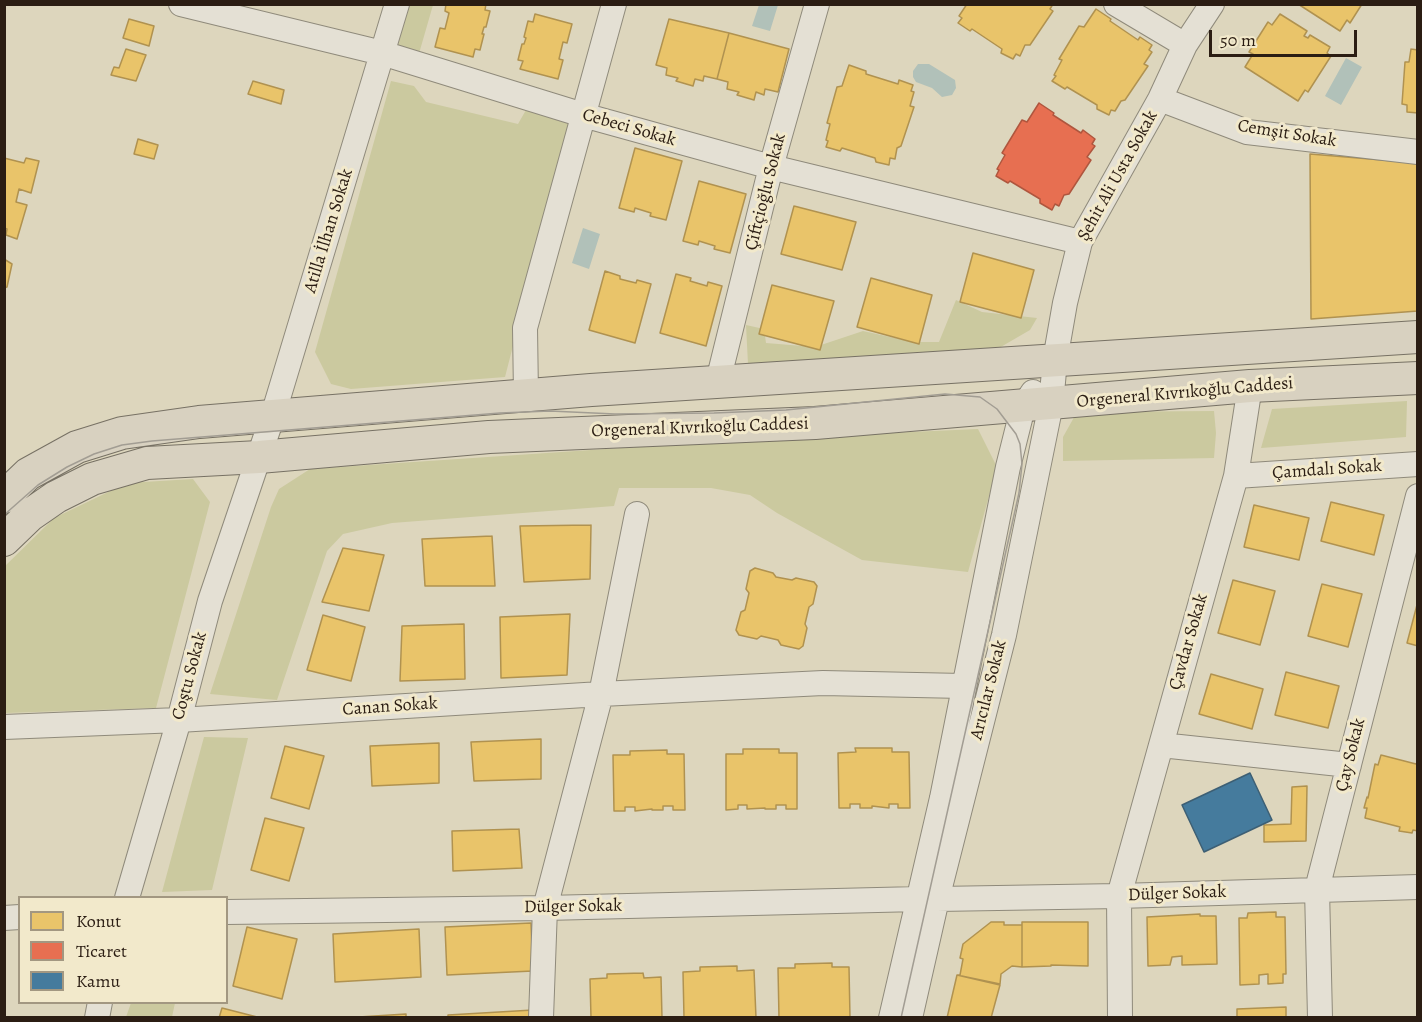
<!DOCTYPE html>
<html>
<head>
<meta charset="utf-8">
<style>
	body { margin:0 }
	#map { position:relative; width:1422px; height:1022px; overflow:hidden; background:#ddd6bd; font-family:Alegreya,serif }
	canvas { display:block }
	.frame { position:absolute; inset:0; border:6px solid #2b1d13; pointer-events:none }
	.legend { position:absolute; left:18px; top:896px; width:210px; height:108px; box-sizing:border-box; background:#f2e9cb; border:2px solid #a29781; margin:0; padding:8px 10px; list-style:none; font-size:18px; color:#2b1d13 }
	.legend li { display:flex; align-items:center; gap:12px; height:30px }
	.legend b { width:30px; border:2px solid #a29781 }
	.scale { position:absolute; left:1209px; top:30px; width:148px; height:27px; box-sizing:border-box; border:3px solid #2b1d13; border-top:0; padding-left:8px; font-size:18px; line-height:21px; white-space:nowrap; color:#2b1d13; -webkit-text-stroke:4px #f2e9cb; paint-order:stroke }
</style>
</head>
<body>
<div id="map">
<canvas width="1422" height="1022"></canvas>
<div class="frame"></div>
<ul class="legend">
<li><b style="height:16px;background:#e9c46a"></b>Konut</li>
<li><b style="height:16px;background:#e76f51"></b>Ticaret</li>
<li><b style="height:16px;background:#457b9d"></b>Kamu</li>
</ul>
<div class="scale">50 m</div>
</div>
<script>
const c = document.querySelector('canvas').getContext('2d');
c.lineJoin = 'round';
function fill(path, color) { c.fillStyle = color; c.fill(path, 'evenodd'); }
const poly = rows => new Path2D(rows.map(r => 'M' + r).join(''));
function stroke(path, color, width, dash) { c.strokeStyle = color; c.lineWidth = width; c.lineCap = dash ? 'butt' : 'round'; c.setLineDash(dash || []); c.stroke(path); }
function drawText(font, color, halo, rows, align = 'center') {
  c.font = font + ' Alegreya,serif'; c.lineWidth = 6; c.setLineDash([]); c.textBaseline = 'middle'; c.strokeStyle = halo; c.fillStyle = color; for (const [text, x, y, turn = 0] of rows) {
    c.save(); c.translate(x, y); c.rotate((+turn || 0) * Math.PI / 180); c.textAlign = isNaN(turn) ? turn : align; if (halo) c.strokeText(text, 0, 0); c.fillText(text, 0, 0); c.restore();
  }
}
const green = poly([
	[409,5,433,5,418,57,397,48],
	[391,81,414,86,426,102,518,124,526,110,571,120,505,377,351,389,331,384,315,352],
	[956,300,982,312,1037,318,1030,330,999,348,748,364,746,325,764,329,766,343,815,347,863,331,913,342,939,342],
	[1407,401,1406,437,1261,448,1272,409],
	[1214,411,1216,433,1214,458,1063,461,1063,437,1077,412],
	[978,429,997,467,968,572,862,560,777,513,750,495,711,488,619,488,614,506,392,523,343,534,327,551,277,700,210,694,271,507,279,489,310,469,754,439],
	[193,479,210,502,156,708,5,713,4,567,54,518,127,483],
	[204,737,248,738,212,890,162,892],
	[131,1003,131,1002,175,1003,172,1017,126,1017]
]);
const water = poly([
	[759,5,778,5,770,31,752,26],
	[1346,58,1362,67,1341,105,1325,96],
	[918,64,929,64,955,80,956,88,952,95,942,97,932,88,916,82,913,77,913,71],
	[583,228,600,234,589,269,572,263]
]);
const homes = poly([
	[446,4,486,4,485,10,490,11,486,27,484,27,482,34,484,34,480,50,475,49,473,57,435,47,440,28,445,29,449,13,445,11,446,4],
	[967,4,1053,4,1050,9,1053,11,1030,45,1025,45,1020,56,1016,54,1013,59,1001,53,1002,49,972,29,970,31,958,23,962,18,959,16,967,4],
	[1298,4,1362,4,1350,23,1347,20,1340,31,1298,4],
	[1096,9,1111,19,1110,21,1138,40,1140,37,1152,45,1149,50,1152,52,1144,64,1148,66,1125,100,1121,101,1115,111,1111,110,1109,115,1097,109,1097,105,1067,87,1065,89,1052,81,1056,76,1054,75,1062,60,1059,59,1079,26,1084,27,1096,9],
	[535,14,572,24,567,43,563,42,559,59,563,60,558,79,520,69,523,61,518,60,522,44,524,44,526,38,524,37,528,21,533,22,535,14],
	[1280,14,1307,31,1304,36,1308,38,1310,35,1330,47,1327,53,1331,56,1308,92,1305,90,1298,101,1245,67,1253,54,1249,52,1268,22,1272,25,1280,14],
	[129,19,154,26,149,46,123,38,129,19],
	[669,19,729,33,717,79,704,76,703,81,695,79,693,86,676,81,678,78,666,75,667,68,656,65,669,19],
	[729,33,789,49,778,92,765,89,764,95,756,92,754,100,737,95,739,92,727,89,728,82,717,79,729,33],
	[126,49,146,55,136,81,111,75,114,67,119,68,126,49],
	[1411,49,1418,50,1418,113,1407,112,1407,105,1402,104,1405,62,1409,62,1411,49],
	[849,65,866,71,866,74,898,84,899,80,913,85,911,91,914,92,910,106,914,107,901,146,897,148,895,159,890,158,889,165,876,162,875,158,842,148,840,151,826,147,828,141,826,140,830,124,827,123,837,87,842,86,849,65],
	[253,81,284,90,281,104,248,94,253,81],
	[138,139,158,145,154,159,134,154,138,139],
	[635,148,682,161,666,220,650,216,651,213,635,208,634,212,619,208,635,148],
	[1310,154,1418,163,1418,311,1311,319,1310,154],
	[4,158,24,163,26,158,39,161,31,193,19,189,16,202,27,205,17,239,6,235,7,229,4,228,4,158],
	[699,181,746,194,730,253,714,249,715,246,699,241,698,245,683,241,699,181],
	[794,206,856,222,842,270,781,254,794,206],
	[973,253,1034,270,1021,318,960,302,973,253],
	[4,259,12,264,7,287,4,288,4,259],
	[605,271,620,276,620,279,636,283,637,280,651,284,635,343,589,330,605,271],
	[676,274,691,278,690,281,707,286,708,282,722,286,706,346,660,333,676,274],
	[871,278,932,295,919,344,857,327,871,278],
	[772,285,834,301,820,350,759,334,772,285],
	[1331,502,1384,515,1374,555,1321,541,1331,502],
	[1254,505,1309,518,1299,560,1244,547,1254,505],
	[591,525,590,579,524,582,520,526,591,525],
	[492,536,495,586,425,586,422,539,492,536],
	[343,548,384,555,369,611,322,602,343,548],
	[755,568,773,573,776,577,792,580,796,578,814,582,817,586,813,604,809,607,805,624,807,628,803,646,799,649,781,645,778,640,761,636,757,639,739,635,736,630,741,612,745,610,749,593,746,589,750,571,755,568],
	[1233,580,1275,591,1260,645,1218,633,1233,580],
	[1322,584,1362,594,1348,647,1308,636,1322,584],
	[1418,601,1418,646,1407,643,1418,601],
	[570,614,567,675,501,678,500,617,570,614],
	[323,615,365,627,351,681,307,670,323,615],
	[464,624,465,679,400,681,402,626,464,624],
	[1286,672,1339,686,1328,728,1275,715,1286,672],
	[1211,674,1263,689,1252,729,1199,714,1211,674],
	[541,739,541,779,474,781,471,742,541,739],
	[439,743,439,783,372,786,370,746,439,743],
	[285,746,324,756,309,809,271,798,285,746],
	[855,748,892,748,892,752,909,752,910,808,898,808,898,804,889,804,889,808,872,806,872,808,860,808,860,804,850,804,850,808,839,808,838,753,856,752,855,748],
	[743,749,779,749,779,753,797,753,797,809,786,809,786,805,776,805,776,809,765,809,765,808,747,809,747,805,738,805,738,809,726,810,726,754,743,754,743,749],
	[667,750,667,754,684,754,685,810,673,810,673,806,663,806,663,810,652,810,652,809,635,811,635,807,625,807,625,811,614,811,613,755,630,755,630,751,667,750],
	[1381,755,1416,764,1418,761,1418,831,1413,830,1412,833,1399,831,1400,827,1365,818,1367,808,1364,808,1367,797,1368,798,1375,764,1378,765,1381,755],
	[1307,786,1306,841,1264,842,1264,825,1291,824,1292,787,1307,786],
	[265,818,304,828,289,881,251,870,265,818],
	[519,829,522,868,453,871,452,831,519,829],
	[1276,912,1276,917,1285,917,1286,974,1283,974,1283,983,1268,984,1268,974,1259,975,1259,984,1240,985,1239,918,1247,918,1248,913,1276,912],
	[1200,914,1200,916,1216,916,1217,964,1182,965,1182,956,1172,957,1170,965,1148,966,1147,917,1200,914],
	[991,922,1004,922,1004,925,1022,925,1022,967,1012,966,1001,974,1000,984,957,975,960,975,963,959,960,958,963,944,991,922],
	[1022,922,1088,922,1088,966,1051,965,1051,966,1022,967,1022,922],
	[531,923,533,971,447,975,445,927,531,923],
	[247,927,297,939,282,999,233,986,247,927],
	[419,929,421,977,335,982,333,934,419,929],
	[832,963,832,967,849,967,850,1018,779,1018,778,968,795,968,795,964,832,963],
	[737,966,737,971,754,970,756,1018,684,1018,683,972,700,971,700,967,737,966],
	[643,973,644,978,661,977,662,1018,591,1018,590,979,607,978,607,974,643,973],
	[957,975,1000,985,991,1018,947,1018,957,975],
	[1286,1007,1286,1018,1237,1018,1237,1009,1286,1007],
	[222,1008,261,1018,219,1018,222,1008],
	[533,1010,534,1018,448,1018,448,1015,533,1010],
	[406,1014,406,1018,343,1018,406,1014]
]);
const shops = poly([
	[1039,103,1054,113,1053,115,1081,133,1083,130,1095,139,1092,144,1095,146,1087,157,1091,160,1069,194,1064,195,1059,206,1055,204,1052,210,1040,203,1040,199,1010,181,1008,183,996,176,999,170,997,169,1005,155,1002,153,1022,120,1027,122,1039,103]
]);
const public = poly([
	[1250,773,1272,820,1204,852,1182,805,1250,773]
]);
const minor = poly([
	[181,4,382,53,583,115,771,167,1080,242],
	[1116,4,1185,45],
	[1160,99,1247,132,1418,152],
	[718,381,771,167,817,4],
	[526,395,525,328,614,4],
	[1236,476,1418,464],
	[4,727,179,720,601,694,823,683,963,686],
	[1161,745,1349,765],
	[127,898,179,720,210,601,273,415,397,4],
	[937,899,1119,896,1418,887],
	[226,912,545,908,919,899],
	[4,918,20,917],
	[97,1018,100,1002],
	[541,1018,545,908,601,694,637,514],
	[891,1018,942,798,1008,467,1023,407,1033,392],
	[910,1018,937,899,1004,635,1051,404,1055,360,1065,303,1080,242,1160,99,1185,45,1212,4],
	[1120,1018,1119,896,1236,476,1250,386],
	[1320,1018,1317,889,1418,496]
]);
const major = poly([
	[4,497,28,474,77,447,122,433,199,422,591,390,1418,337],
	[4,540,30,515,56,497,92,479,147,463,259,457,489,437,815,423,1250,386,1418,378]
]);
const tram = poly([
	[4,515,38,485,67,467,94,454,122,445,152,441,500,413,550,411,615,414,714,413,786,410,945,394,980,397,997,409,1016,434,1020,444,1022,464,1019,493,901,1018]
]);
const streetNames = [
	["Cebeci Sokak",629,128,16],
	["Cemşit Sokak",1287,134,9],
	["Şehit Ali Usta Sokak",1118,176,-61],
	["Çiftçioğlu Sokak",766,192,-76],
	["Atilla İlhan Sokak",329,231,-73],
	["Orgeneral Kıvrıkoğlu Caddesi",1185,393,-5],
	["Orgeneral Kıvrıkoğlu Caddesi",700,428,-2],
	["Çamdalı Sokak",1327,470,-4],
	["Çavdar Sokak",1189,642,-74],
	["Coştu Sokak",190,676,-75],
	["Arıcılar Sokak",989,690,-76],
	["Canan Sokak",390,707,-4],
	["Çay Sokak",1351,755,-76],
	["Dülger Sokak",1177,894,-2],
	["Dülger Sokak",573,907,-1]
];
fill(green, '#cbc99f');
fill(water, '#b1c1b9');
fill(homes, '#e9c46a');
stroke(homes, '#b09250', 1.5);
fill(shops, '#e76f51');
stroke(shops, '#af563e', 1.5);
fill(public, '#457b9d');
stroke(public, '#3d5f74', 1.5);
stroke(minor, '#8f8a7b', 26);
stroke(major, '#777164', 34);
stroke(minor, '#e4e0d4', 24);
stroke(major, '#d8d1c0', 32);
stroke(tram, '#a29d93', 1.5);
drawText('18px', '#2b1d13', '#f2e9cb', streetNames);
</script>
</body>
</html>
